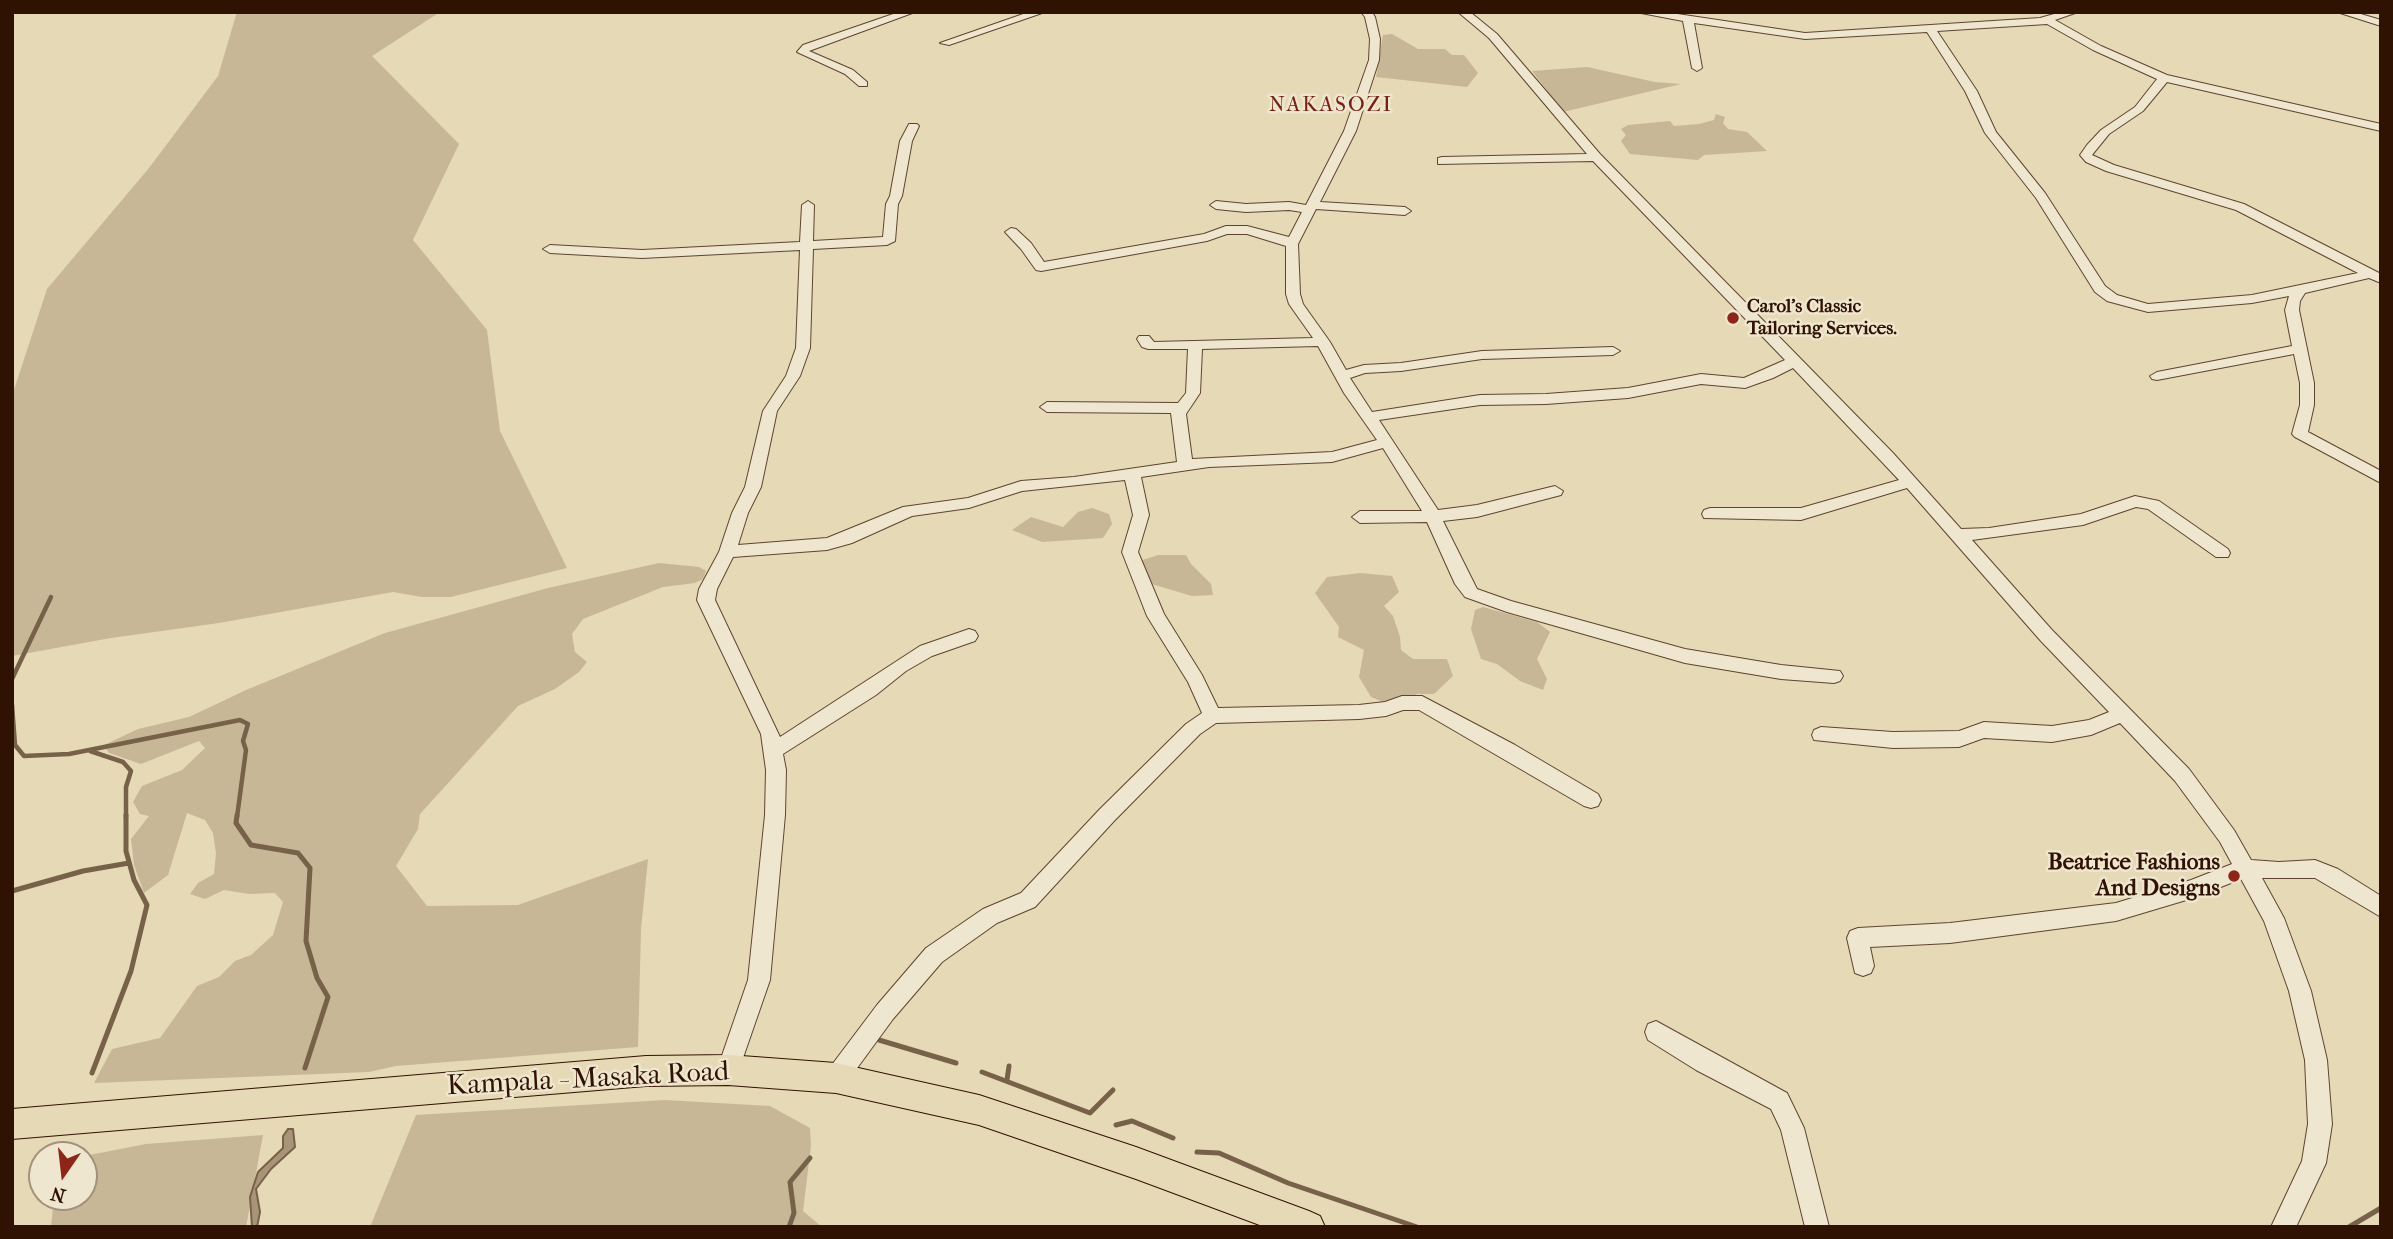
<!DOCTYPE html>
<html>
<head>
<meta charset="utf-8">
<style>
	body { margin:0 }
	#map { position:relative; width:2393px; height:1239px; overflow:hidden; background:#e6d9b5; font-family:"IM FELL French Canon",serif }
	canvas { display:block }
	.frame { position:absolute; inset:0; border:14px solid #301202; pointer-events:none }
	.north { position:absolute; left:28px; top:1141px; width:70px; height:70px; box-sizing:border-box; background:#efe6cf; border:2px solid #a3917d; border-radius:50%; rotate:194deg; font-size:19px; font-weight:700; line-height:28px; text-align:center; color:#301202 }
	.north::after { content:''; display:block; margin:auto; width:24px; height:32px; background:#8f2418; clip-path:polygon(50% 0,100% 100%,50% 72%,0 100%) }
</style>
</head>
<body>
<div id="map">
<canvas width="2393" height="1239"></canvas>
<div class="frame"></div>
<div class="north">N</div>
</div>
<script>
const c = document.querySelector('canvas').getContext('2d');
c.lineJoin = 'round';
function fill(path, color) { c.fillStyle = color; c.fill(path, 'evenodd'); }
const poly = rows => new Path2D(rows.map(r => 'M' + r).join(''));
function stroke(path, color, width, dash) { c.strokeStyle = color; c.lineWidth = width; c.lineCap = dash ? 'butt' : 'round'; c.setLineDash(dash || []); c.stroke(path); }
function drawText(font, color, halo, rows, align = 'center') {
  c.font = font + ' "IM FELL French Canon",serif'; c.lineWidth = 5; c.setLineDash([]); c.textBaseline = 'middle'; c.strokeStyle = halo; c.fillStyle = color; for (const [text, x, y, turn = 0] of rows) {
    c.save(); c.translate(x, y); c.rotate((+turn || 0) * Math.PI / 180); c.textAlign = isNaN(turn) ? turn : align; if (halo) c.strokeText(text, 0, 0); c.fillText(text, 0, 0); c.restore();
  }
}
const green = poly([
	[237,12,440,12,372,56,459,144,413,240,487,330,500,431,567,568,451,597,422,597,393,592,219,623,111,638,12,656,12,396,47,289,149,168,218,76],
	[1392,34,1418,49,1445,49,1452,55,1464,55,1478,73,1467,87,1376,77,1383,35],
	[1587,67,1655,82,1681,84,1563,112,1532,71],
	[1716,114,1725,117,1723,123,1728,129,1747,132,1767,151,1704,155,1698,160,1630,154,1621,141,1626,135,1621,129,1628,125,1670,121,1674,126,1699,124,1714,120],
	[1092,508,1109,514,1112,524,1103,538,1042,542,1012,530,1031,517,1063,527,1078,512],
	[1158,555,1186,555,1191,564,1211,584,1213,595,1192,596,1145,582,1140,561],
	[659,563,699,567,706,571,703,579,695,583,663,587,583,619,572,634,575,652,587,662,579,672,555,689,518,706,420,814,418,829,396,866,427,906,518,905,648,859,641,929,638,1047,396,1066,369,1072,94,1083,112,1049,160,1038,197,986,219,977,235,961,251,955,273,935,283,902,275,893,249,894,224,890,205,899,190,894,198,883,214,874,216,853,213,833,205,820,187,813,168,875,144,893,134,865,131,839,149,816,140,814,133,802,142,786,182,770,205,748,199,741,141,764,109,753,104,745,138,729,189,717,246,690,385,633,548,588],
	[1360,573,1392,576,1399,592,1384,606,1393,616,1400,637,1401,650,1413,659,1447,659,1453,676,1434,694,1416,694,1413,708,1405,711,1371,697,1359,677,1364,650,1338,637,1339,627,1315,593,1327,577],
	[1483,607,1537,622,1550,632,1537,659,1547,679,1543,690,1520,681,1497,664,1481,659,1471,629,1475,610],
	[665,1100,770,1106,810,1128,811,1146,803,1211,822,1227,370,1227,416,1115],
	[263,1135,246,1227,51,1227,54,1197,84,1197,84,1156,146,1144]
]);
const water = poly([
	[288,1129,293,1129,295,1147,271,1169,256,1189,260,1212,257,1227,252,1227,250,1197,258,1172,283,1148,283,1136,288,1129]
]);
const streamFar1 = poly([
	[12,679,51,597],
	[12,705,15,745,24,756,69,754,240,720,248,724,243,741,246,750,237,817],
	[90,751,123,762,131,771,126,787,126,817]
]);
const stream = poly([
	[237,815,236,823,251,845,298,853,310,868,306,941,317,978,328,997,305,1068],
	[12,891,83,871,129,863],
	[879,1040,956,1063],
	[982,1072,1090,1113,1113,1090],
	[92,1073,131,971,147,905,134,880,126,851,126,815],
	[1007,1080,1009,1066],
	[1116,1125,1132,1121,1173,1138],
	[1197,1152,1219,1153,1288,1183,1417,1227],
	[789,1227,794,1213,790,1182,810,1158],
	[2349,1227,2381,1208]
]);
const minor = poly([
	[899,12,915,12,809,51,853,70,867,82,867,86,859,86,845,74,797,52,803,45,899,12],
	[1029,12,1045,12,949,45,940,43,1029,12],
	[1361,12,1372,12,1375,17,1380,39,1379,60,1356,131,1320,202,1405,207,1411,211,1405,215,1316,209,1298,244,1300,294,1303,304,1330,342,1346,370,1364,365,1401,363,1482,351,1613,347,1620,351,1613,355,1482,359,1401,371,1365,373,1350,378,1372,412,1480,395,1546,394,1628,388,1701,374,1744,378,1785,360,1593,161,1438,164,1438,158,1442,157,1587,154,1489,38,1458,12,1470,12,1497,34,1600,154,1893,453,1961,529,1989,528,2081,514,2135,496,2159,501,2228,549,2230,553,2228,557,2216,557,2148,509,2136,507,2083,525,1972,540,2052,630,2189,769,2234,830,2251,860,2279,862,2315,860,2338,869,2381,896,2381,917,2315,878,2262,878,2284,918,2311,991,2327,1060,2332,1124,2326,1163,2296,1227,2271,1227,2302,1161,2308,1124,2305,1060,2289,991,2264,921,2241,879,2193,898,2116,921,1950,943,1870,947,1874,966,1871,973,1863,976,1855,973,1847,938,1850,931,1858,928,1950,923,2116,903,2191,880,2232,864,2220,842,2175,781,2120,723,2091,735,2052,742,1984,738,1959,747,1893,748,1814,740,1812,735,1814,730,1821,727,1893,732,1959,731,1984,722,2052,726,2089,720,2109,712,2040,640,1907,488,1801,520,1704,518,1702,514,1704,510,1710,508,1801,508,1899,480,1793,368,1773,378,1745,388,1701,384,1628,398,1546,404,1480,405,1379,420,1438,510,1477,505,1555,486,1563,491,1561,495,1477,517,1443,521,1477,589,1511,601,1685,649,1781,665,1840,671,1843,676,1840,681,1834,683,1781,679,1685,663,1507,612,1465,597,1455,584,1427,522,1360,523,1352,517,1360,511,1422,511,1383,448,1332,462,1209,467,1141,477,1149,515,1138,552,1164,614,1202,675,1218,708,1359,705,1385,702,1402,696,1422,696,1515,745,1598,794,1601,800,1598,806,1591,808,1584,806,1419,710,1403,710,1386,716,1359,719,1216,723,1200,734,1114,821,1035,907,997,923,942,962,893,1019,844,1086,836,1089,828,1086,824,1078,828,1070,877,1005,926,948,983,909,1021,893,1100,809,1186,724,1202,713,1188,682,1147,616,1122,552,1133,515,1125,480,1022,491,969,508,912,516,852,543,827,550,733,557,717,589,715,600,780,737,920,646,969,629,975,631,978,636,975,641,932,656,906,671,876,695,783,754,786,770,785,815,770,980,736,1078,728,1081,720,1078,717,1070,748,980,765,815,766,770,761,734,697,600,699,589,719,552,732,513,745,487,763,411,786,376,796,348,800,250,642,258,550,253,543,249,550,245,642,250,800,242,802,205,808,201,814,205,813,241,883,237,886,204,890,196,900,141,909,124,917,124,919,126,912,141,902,196,898,204,895,241,887,245,813,249,810,348,800,376,777,411,761,487,748,513,738,545,827,538,903,507,968,498,1021,481,1074,477,1177,462,1171,413,1047,412,1040,407,1047,402,1178,403,1186,393,1188,349,1148,349,1142,347,1137,339,1139,336,1149,336,1154,342,1313,338,1289,304,1286,294,1286,246,1247,234,1227,234,1207,241,1041,271,1036,270,1021,249,1005,232,1011,228,1016,229,1031,243,1044,262,1204,234,1226,226,1247,226,1289,237,1302,212,1289,210,1246,212,1216,209,1210,205,1216,201,1246,204,1289,202,1306,205,1344,131,1369,60,1370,39,1365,17,1361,12],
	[1318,346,1344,393,1377,440,1332,452,1192,459,1186,414,1200,393,1202,349,1318,346],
	[1636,12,1664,12,1805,33,2040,18,2061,12,2078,12,2055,20,2101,46,2167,75,2381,124,2381,131,2167,82,2143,111,2109,134,2092,155,2114,165,2244,204,2381,274,2381,283,2369,278,2305,293,2300,301,2299,310,2314,383,2314,405,2308,432,2381,471,2381,483,2295,437,2292,434,2300,405,2300,383,2294,354,2157,380,2152,379,2150,376,2157,372,2292,346,2285,310,2289,296,2252,303,2148,312,2107,301,2095,292,2036,198,1985,133,1965,91,1927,32,1805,39,1694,23,1702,68,1697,71,1692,68,1683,21,1636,12],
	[2047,24,2093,50,2157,79,2135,107,2101,130,2087,145,2080,155,2086,162,2106,171,2236,210,2358,273,2252,295,2148,304,2117,295,2105,286,2045,193,1996,132,1977,91,1937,31,2047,24],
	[2337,12,2354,12,2381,20,2381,26,2337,12],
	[1656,1021,1787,1093,1804,1128,1829,1227,1805,1227,1781,1130,1771,1109,1696,1070,1648,1040,1645,1032,1648,1024,1656,1021]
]);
const major = poly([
	[728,1055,836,1063,979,1095,1136,1147,1309,1211,1320,1216,1325,1227,1265,1227,1136,1179,979,1125,836,1093,728,1085,646,1086,12,1139,12,1109,646,1056,728,1055]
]);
const markers = [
	[1733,318,7,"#8f2418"],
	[2234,876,7,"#8f2418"]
];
const farPoinames = [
	["Carol's Classic",1747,307],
	["Tailoring Services.",1747,329]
];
const farQuarternames = [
	["NAKASOZI",1331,106]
];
const poiNames = [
	["Beatrice Fashions",2220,863],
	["And Designs",2220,889]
];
const nearStreetnames = [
	["Kampala - Masaka Road",588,1080,-3]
];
fill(green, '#c7b797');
fill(water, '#a89578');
stroke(water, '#786149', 2);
stroke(streamFar1, '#786149', 4.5);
stroke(stream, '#786149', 5);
stroke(minor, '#5e442f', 2);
stroke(major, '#301202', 2);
fill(minor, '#efe6cf');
fill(major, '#e6d9b5');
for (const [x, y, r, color] of markers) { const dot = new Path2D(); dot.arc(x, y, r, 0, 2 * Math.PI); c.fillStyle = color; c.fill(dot); stroke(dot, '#efe6cf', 2.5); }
drawText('bold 19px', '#301202', '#efe6cf', farPoinames, 'left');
c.letterSpacing = '2px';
drawText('21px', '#7a1f14', '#efe6cf', farQuarternames);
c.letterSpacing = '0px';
drawText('bold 23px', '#301202', '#efe6cf', poiNames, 'right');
drawText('28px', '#301202', '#efe6cf', nearStreetnames);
</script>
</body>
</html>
